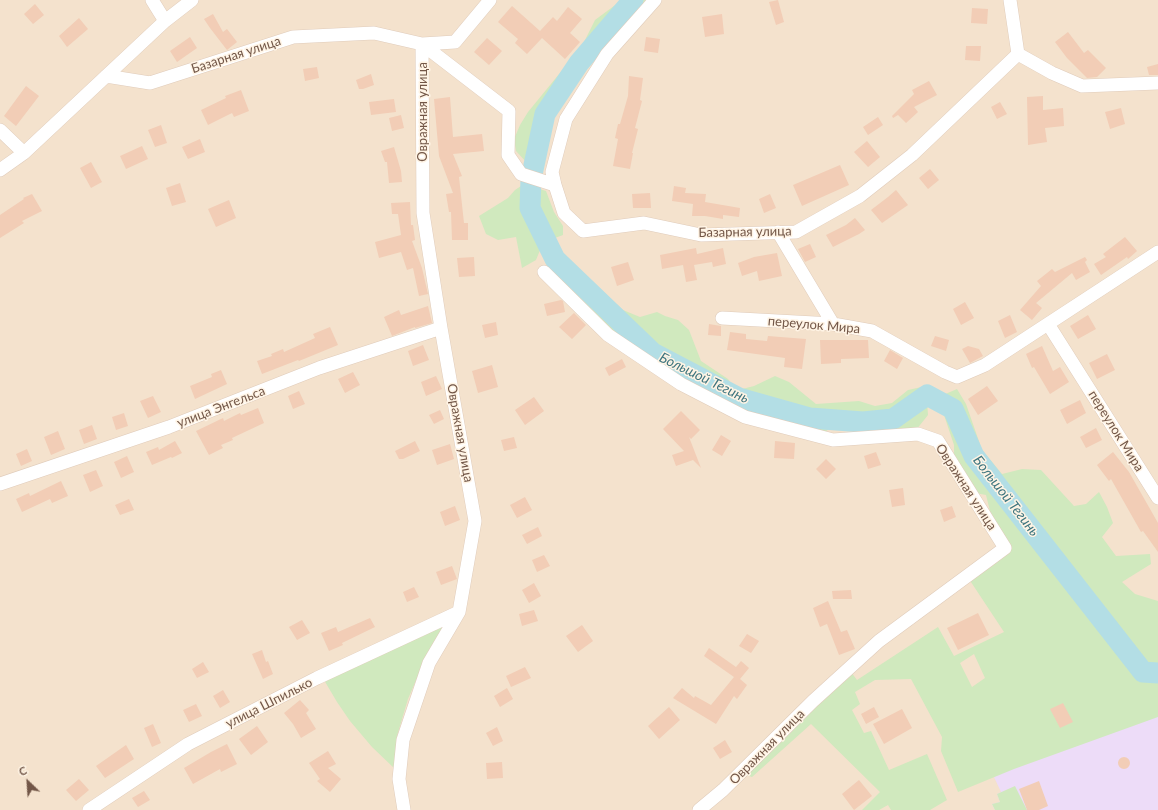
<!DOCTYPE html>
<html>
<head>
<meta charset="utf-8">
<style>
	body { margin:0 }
	#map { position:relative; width:1158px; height:810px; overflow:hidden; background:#fcf0de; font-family:Lato,sans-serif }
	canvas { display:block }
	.north { position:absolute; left:8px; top:762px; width:40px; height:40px; -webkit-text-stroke:3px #fff4e5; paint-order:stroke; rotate:335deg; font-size:11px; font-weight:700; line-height:16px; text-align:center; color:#725647 }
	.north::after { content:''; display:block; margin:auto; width:14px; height:18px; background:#725647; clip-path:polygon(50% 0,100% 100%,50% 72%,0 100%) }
</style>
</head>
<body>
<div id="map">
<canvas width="1158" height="810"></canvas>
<div class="north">С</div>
</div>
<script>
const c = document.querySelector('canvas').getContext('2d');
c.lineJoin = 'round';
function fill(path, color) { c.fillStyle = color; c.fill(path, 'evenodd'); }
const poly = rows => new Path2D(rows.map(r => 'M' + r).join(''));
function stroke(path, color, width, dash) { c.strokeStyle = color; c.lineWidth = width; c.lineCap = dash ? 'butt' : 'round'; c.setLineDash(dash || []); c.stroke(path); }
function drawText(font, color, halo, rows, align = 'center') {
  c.font = font + ' Lato,sans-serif'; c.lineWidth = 3; c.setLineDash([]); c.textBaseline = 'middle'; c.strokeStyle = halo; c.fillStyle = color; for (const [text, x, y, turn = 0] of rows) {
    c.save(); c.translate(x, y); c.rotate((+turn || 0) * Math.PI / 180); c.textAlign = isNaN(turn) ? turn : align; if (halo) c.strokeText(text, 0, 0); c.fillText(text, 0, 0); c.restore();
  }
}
const residential = poly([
	[0,0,1158,0,1158,810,0,810]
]);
const education = poly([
	[1158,696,1158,810,995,810,992,804,1000,802,997,794,1001,792,994,777]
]);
const green = poly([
	[622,0,646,0,610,39,595,59,582,72,567,93,550,123,545,146,528,164,516,151,514,139,520,125,528,112,582,46,595,20],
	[524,184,546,191,554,212,563,226,563,235,555,238,547,233,536,260,522,268,516,237,498,240,486,234,479,216,508,198,515,190],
	[557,266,569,277,583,273,623,310,640,317,657,312,665,316,678,320,689,330,701,361,728,379,734,387,716,393,707,391,606,330,550,271],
	[775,376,789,382,816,404,859,401,875,406,892,403,908,390,926,386,928,415,916,430,880,434,834,425,825,432,803,425,749,414,743,405,742,389,754,386],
	[957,389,966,404,982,450,1002,474,1022,469,1041,470,1074,506,1086,504,1099,492,1107,507,1113,523,1102,537,1116,556,1150,554,1151,564,1122,582,1135,594,1158,601,1158,717,1014,769,958,792,941,751,942,737,911,679,875,680,855,692,860,704,852,710,864,733,871,731,889,770,927,754,947,800,930,810,891,810,888,805,879,810,862,810,880,792,811,724,752,777,743,774,851,672,857,680,938,627,954,656,1004,632,967,576,1005,548,991,515,986,495,970,492,954,467,954,445,943,412,943,395],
	[974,654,985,678,972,687,960,663],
	[443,626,420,671,408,699,397,736,394,768,372,747,350,721,337,702,324,680],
	[1015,786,1027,810,995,810,992,804,1000,802,997,794]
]);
const river = poly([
	[633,0,579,63,545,114,531,179,530,208,555,259,653,353,739,398,810,418,863,422,893,419,927,395,953,409,974,456,1143,672,1158,673]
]);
const building = poly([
	[778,0,784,22,776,25,769,2],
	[35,4,44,15,33,24,24,14],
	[512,6,540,31,553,17,557,21,568,7,582,19,570,33,580,42,565,59,542,38,527,54,515,43,518,39,498,22],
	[972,8,988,9,987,24,971,23],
	[213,14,223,32,227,29,237,42,227,50,210,28,204,19],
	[722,14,724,34,705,37,702,17],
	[79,18,88,29,67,47,59,36],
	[1068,32,1084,53,1088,50,1106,68,1097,77,1087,78,1067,58,1055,42],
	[190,37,197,48,177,62,170,51],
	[646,37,660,39,658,53,644,51],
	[487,38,502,51,489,65,474,52],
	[966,46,981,46,980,61,965,60],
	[1158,64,1158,75,1149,75,1147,67],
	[317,67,319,78,305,81,303,69],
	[371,74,374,85,363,89,359,89,356,80],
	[629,76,643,78,640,100,642,101,635,128,638,129,632,153,633,153,630,169,613,166,618,139,615,138,618,124,620,124,628,96],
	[929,81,937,95,914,107,918,112,906,123,898,115,893,118,892,116,914,94,912,90],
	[26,86,39,96,16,126,4,116],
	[241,90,249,111,234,117,232,113,208,125,201,110,226,98,225,96],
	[1043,96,1043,110,1063,108,1064,126,1045,128,1047,142,1028,145,1027,97],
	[450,97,453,137,482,134,484,151,453,154,462,176,459,177,464,223,468,223,468,240,452,240,451,212,449,212,446,194,453,193,439,156,434,99],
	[394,99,396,112,371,115,369,102],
	[1000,102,1007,114,997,119,991,107],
	[1121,108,1125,124,1110,129,1105,112],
	[401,115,404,128,392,131,389,118],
	[878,117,883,125,868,135,863,127],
	[161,125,167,143,155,147,148,130],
	[200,139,205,152,188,159,182,147],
	[867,141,880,157,868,167,854,152],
	[142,146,148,159,126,169,120,156],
	[394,147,401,171,402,182,389,183,387,162,385,162,381,151],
	[91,162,102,182,91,188,80,168],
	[840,165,849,185,802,206,793,185],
	[930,169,939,180,928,189,919,178],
	[180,183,186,202,172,206,166,188],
	[674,186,686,188,685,193,706,194,705,202,740,208,739,217,723,215,723,219,705,216,692,216,693,204,672,201],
	[896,190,908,205,882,223,871,210,888,197],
	[650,193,651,208,633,208,632,194],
	[32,194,42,211,22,221,24,223,0,238,0,215,24,199,23,198],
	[770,194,776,208,764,213,759,199],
	[229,200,236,218,216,227,208,209],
	[410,202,411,225,413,225,415,240,412,241,422,268,428,294,419,296,413,268,407,270,401,252,379,258,375,242,401,235,398,214,392,214,391,203],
	[855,218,865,230,859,234,833,247,826,235,846,225],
	[1125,237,1137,251,1128,259,1127,257,1101,275,1094,264,1106,257,1103,254],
	[810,244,816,257,805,262,798,249],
	[696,248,697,254,723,248,726,264,713,267,712,262,694,265,697,280,686,282,683,265,662,269,660,255],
	[777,253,782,276,759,281,757,271,742,276,738,263,754,257],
	[474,257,475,276,459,277,457,258],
	[1085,257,1087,260,1085,262,1090,272,1076,280,1072,273,1036,303,1042,308,1032,320,1020,310,1041,286,1037,281,1052,269,1055,272],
	[628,262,634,280,617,286,611,267],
	[561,300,563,301,565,312,547,316,544,304],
	[965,302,974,318,961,325,953,309],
	[428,306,432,323,415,328,415,327,392,336,384,317,399,310,401,315],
	[574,313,586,325,572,339,559,327],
	[1010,315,1017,332,1005,338,998,321],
	[1088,315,1096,329,1078,339,1070,326],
	[496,322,498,335,485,338,482,325],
	[709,324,721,326,721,336,708,335],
	[330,327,338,345,299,361,298,360,262,374,257,361,272,356,271,354,283,349,284,352,315,338,313,334],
	[730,332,746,334,746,339,767,341,768,336,806,339,802,369,784,367,785,358,727,350],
	[935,336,949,340,946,351,931,346],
	[820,340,868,340,869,358,841,359,841,363,821,364],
	[423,345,429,360,413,366,408,351],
	[968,346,979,349,983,356,970,363,962,349],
	[1042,346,1053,371,1060,367,1069,382,1050,394,1034,367,1032,368,1026,354],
	[890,350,903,358,897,369,884,361],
	[1107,354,1115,370,1097,379,1089,363],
	[622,359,626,367,609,376,605,368],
	[492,365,498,387,478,393,472,371],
	[221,370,227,384,195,399,190,386,212,377,211,374],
	[353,372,360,385,345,393,338,379],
	[436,376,442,389,426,396,421,382],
	[987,386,998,401,978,415,968,399],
	[299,391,305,404,293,409,288,396],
	[153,396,161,412,148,418,140,401],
	[534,397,544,411,525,425,515,410],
	[1080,400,1086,413,1067,424,1060,410],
	[258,408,264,423,232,438,233,440,221,445,223,448,209,455,196,431,223,418,224,421,240,413,241,415],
	[440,410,444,419,434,424,429,415],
	[681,411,700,430,691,439,689,437,701,468,693,460,676,466,672,455,684,451,663,429],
	[124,413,128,426,116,430,112,417],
	[92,425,97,439,84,444,79,430],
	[1096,428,1102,440,1086,448,1080,437],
	[58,431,65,449,51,455,44,437],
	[721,435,731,441,722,456,712,450],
	[514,437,517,448,504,451,501,440],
	[175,441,182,453,172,458,171,457,152,465,146,452,158,447,159,450],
	[415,441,420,451,403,459,399,459,395,451],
	[775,441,795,443,794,459,774,458],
	[450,444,454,459,437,465,432,450],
	[27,449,32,461,21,466,16,454],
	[876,452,881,465,868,469,864,456],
	[1113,452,1129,472,1158,523,1158,552,1143,531,1141,532,1111,479,1109,481,1097,465],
	[127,456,134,472,121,478,114,462],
	[826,459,836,469,826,479,816,469],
	[96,470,103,486,90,492,83,475],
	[61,481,68,496,52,503,50,499,22,512,16,499,29,493,30,496],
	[903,488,905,505,892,507,889,490],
	[525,497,532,510,517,518,510,505],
	[129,499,134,510,120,515,115,505],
	[455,506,460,520,445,526,440,512],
	[952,506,956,517,944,522,940,510],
	[538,527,542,536,527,544,522,535],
	[544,555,550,566,537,572,532,560],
	[452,566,457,579,441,585,436,572],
	[534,583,541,596,529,603,522,590],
	[414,587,419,597,407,602,403,592],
	[851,590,852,599,833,599,832,591],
	[828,601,841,632,847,630,855,649,839,655,827,624,820,627,813,608],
	[534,610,538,621,522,626,519,614],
	[978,613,989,635,958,650,947,628],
	[370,618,375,627,342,643,343,645,329,651,321,633,336,627,338,632],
	[302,620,310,633,297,640,289,627],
	[582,625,593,641,578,652,566,636],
	[747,634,759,641,751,653,739,646],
	[709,648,736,667,741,661,749,668,740,679,747,685,737,699,734,696,716,724,673,698,682,688,694,698,695,696,711,705,734,677,704,656],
	[262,650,266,662,268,661,273,674,263,679,252,654],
	[203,662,209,672,197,678,192,669],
	[525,667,531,678,511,687,506,676],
	[507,688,513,699,500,707,494,696],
	[223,690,230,702,220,708,213,696],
	[300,700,309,710,306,713,316,729,301,738,293,724,284,713],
	[1063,703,1073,722,1060,728,1050,709],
	[196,704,202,716,189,722,183,710],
	[669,707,680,720,659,739,648,726],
	[874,707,879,717,866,724,861,714],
	[902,709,912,728,884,744,873,724],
	[153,724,161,743,152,747,144,728],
	[257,726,268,742,251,755,239,739],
	[497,727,503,741,493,746,486,733],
	[725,740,732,752,720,759,713,748],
	[227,744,237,764,221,772,220,769,193,784,184,768,211,752],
	[126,745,134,759,105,778,96,766],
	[328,751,336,764,328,768,341,779,330,792,317,781,320,779,309,763],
	'1118 763a6 6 0 1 1 12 0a6 6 0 1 1-12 0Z',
	[502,762,503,778,487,779,486,763],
	[79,779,89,790,76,801,66,790],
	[859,780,872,796,854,810,842,794],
	[1039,781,1048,806,1039,810,1027,810,1019,789],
	[144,791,150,800,138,807,132,798]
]);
const minor = poly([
	[152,0,165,21],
	[655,0,607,54,566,119,552,172,555,185,564,213,583,231,644,223,701,235,796,232,860,196,912,155,1018,54,1052,73,1082,86,1158,83],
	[1010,0,1018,54],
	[422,44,509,111,508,155,521,174,555,185],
	[106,76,150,83,293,37,374,33,422,44,455,42,490,0],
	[0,130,24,153],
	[0,170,24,153,165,21,192,0],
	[778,232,833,324],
	[544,272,608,335,681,384,745,417,833,440,918,434,938,441,1005,548,879,641,813,701,723,790,699,810],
	[722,318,833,324,872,331,945,372,957,377,985,365,1158,252],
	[1048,324,1158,498],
	[0,484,169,427,319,368,441,328],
	[89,810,188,744,317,678,459,612],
	[404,810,399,779,403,740,429,663,459,612,475,521,441,328,423,213,422,44]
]);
const streetNames = [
	["Базарная улица",236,55,-18],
	["Овражная улица",423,112,-90],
	["Базарная улица",745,232,-1],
	["переулок Мира",814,325,5],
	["улица Энгельса",221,407,-21],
	["переулок Мира",1116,431,58],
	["Овражная улица",460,433,80],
	["Овражная улица",966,487,57],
	["улица Шпилько",269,703,-27],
	["Овражная улица",767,747,-45]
];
const waterNames = [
	["Большой Тегинь",704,378,26],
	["Большой Тегинь",1006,496,52]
];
fill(residential, '#f4e2cd');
fill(education, '#eddcf8');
fill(green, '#d0e9be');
stroke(river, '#b3dee5', 21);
fill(building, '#f2cdb6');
stroke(minor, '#e0ccbb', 14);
stroke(minor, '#fff', 13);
drawText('13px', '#725647', '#fff4e5', streetNames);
drawText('italic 14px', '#3e757f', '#fff4e5', waterNames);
</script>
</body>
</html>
